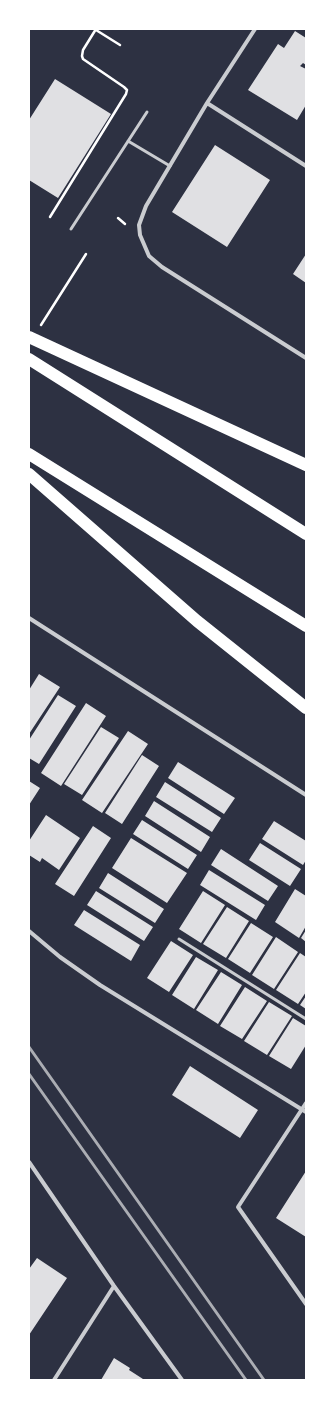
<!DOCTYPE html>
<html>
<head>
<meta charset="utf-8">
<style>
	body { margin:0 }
	#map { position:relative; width:335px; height:1409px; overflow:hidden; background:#2d3142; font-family:"Sofia Sans Condensed",sans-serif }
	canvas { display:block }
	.frame { position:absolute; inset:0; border:30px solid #fff; pointer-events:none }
</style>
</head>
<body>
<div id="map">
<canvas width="335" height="1409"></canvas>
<div class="frame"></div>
</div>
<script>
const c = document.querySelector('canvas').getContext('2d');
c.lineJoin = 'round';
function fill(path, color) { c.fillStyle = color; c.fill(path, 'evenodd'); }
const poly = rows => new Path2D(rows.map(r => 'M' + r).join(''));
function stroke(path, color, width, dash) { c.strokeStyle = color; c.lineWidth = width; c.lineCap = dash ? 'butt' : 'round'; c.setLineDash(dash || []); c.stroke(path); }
const building = poly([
	[295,31,306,38,306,65,303,63,300,66,306,69,306,105,297,120,248,90,278,44,284,48],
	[55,79,111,114,58,198,29,180,29,120],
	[215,145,270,180,227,247,172,212],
	[306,254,306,283,293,274],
	[39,674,60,687,29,734,29,690],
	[58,695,76,706,39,764,29,758,29,740],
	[86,703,106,716,61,786,41,773],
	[101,727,119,738,82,795,64,784],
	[128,731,148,744,102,813,82,800],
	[142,755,159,766,122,824,105,813],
	[178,762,235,798,224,814,168,778],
	[29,781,40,788,29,805],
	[165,782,221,818,212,832,156,797],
	[154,801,210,837,201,852,145,816],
	[46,815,80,838,59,870,42,858,40,862,29,855,29,841],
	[142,820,197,855,188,869,133,834],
	[274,821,306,841,306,860,303,865,262,839],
	[93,826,111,838,74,896,55,884],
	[131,838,187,873,167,903,112,868],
	[260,843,301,869,290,886,249,860],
	[221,849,278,886,268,901,211,865],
	[209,870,265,905,256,920,200,885],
	[108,873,164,909,155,923,99,888],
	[295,889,306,896,306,926,299,938,275,922],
	[96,891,153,927,144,941,87,905],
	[203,891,225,905,201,943,179,929],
	[227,907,249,921,226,958,203,944],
	[84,910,140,945,131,961,74,925],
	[251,923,273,937,250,973,228,959],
	[306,930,306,942,301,938],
	[276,937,298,952,274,989,252,975],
	[171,941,193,955,169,992,147,978],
	[300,953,306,957,306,992,298,1004,276,990],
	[196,957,218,970,194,1009,172,995],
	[221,972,242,985,218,1024,196,1010],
	[245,987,267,1001,242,1039,220,1026],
	[306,996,306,1009,300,1005],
	[269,1002,292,1016,267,1055,244,1041],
	[293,1018,306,1026,306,1045,291,1069,269,1056],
	[190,1066,258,1110,240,1138,172,1095],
	[306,1171,306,1237,276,1218],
	[37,1258,67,1278,29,1335,29,1269],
	[114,1358,130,1368,129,1370,143,1379,142,1380,101,1380]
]);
const path = poly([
	[96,30,120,45],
	[50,217,126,94,127,90,124,87,83,59,82,56,83,50,96,29],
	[118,218,125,224],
	[41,325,86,254]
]);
const service = poly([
	[128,141,170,166],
	[71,229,147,112],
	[179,939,306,1019]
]);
const minor = poly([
	[255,29,207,103,146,206,139,225,140,235,149,256,162,267,306,358],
	[207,103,306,166],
	[29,618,306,795],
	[29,931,60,957,100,985,306,1112],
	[306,1103,238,1207,306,1304],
	[29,1162,114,1286,182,1380],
	[54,1380,114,1286]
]);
const motorway = poly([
	[29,337,306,465],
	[29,359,306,534],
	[29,454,306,626],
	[29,474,197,621,306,708]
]);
const rail = poly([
	[29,1047,264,1380],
	[29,1074,246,1380]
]);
fill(building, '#e0e0e3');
stroke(path, '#fff', 2.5);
stroke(service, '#caccd0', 3);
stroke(minor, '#caccd0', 4);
stroke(motorway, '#fff', 12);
stroke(rail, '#abadb3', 3);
</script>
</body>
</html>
